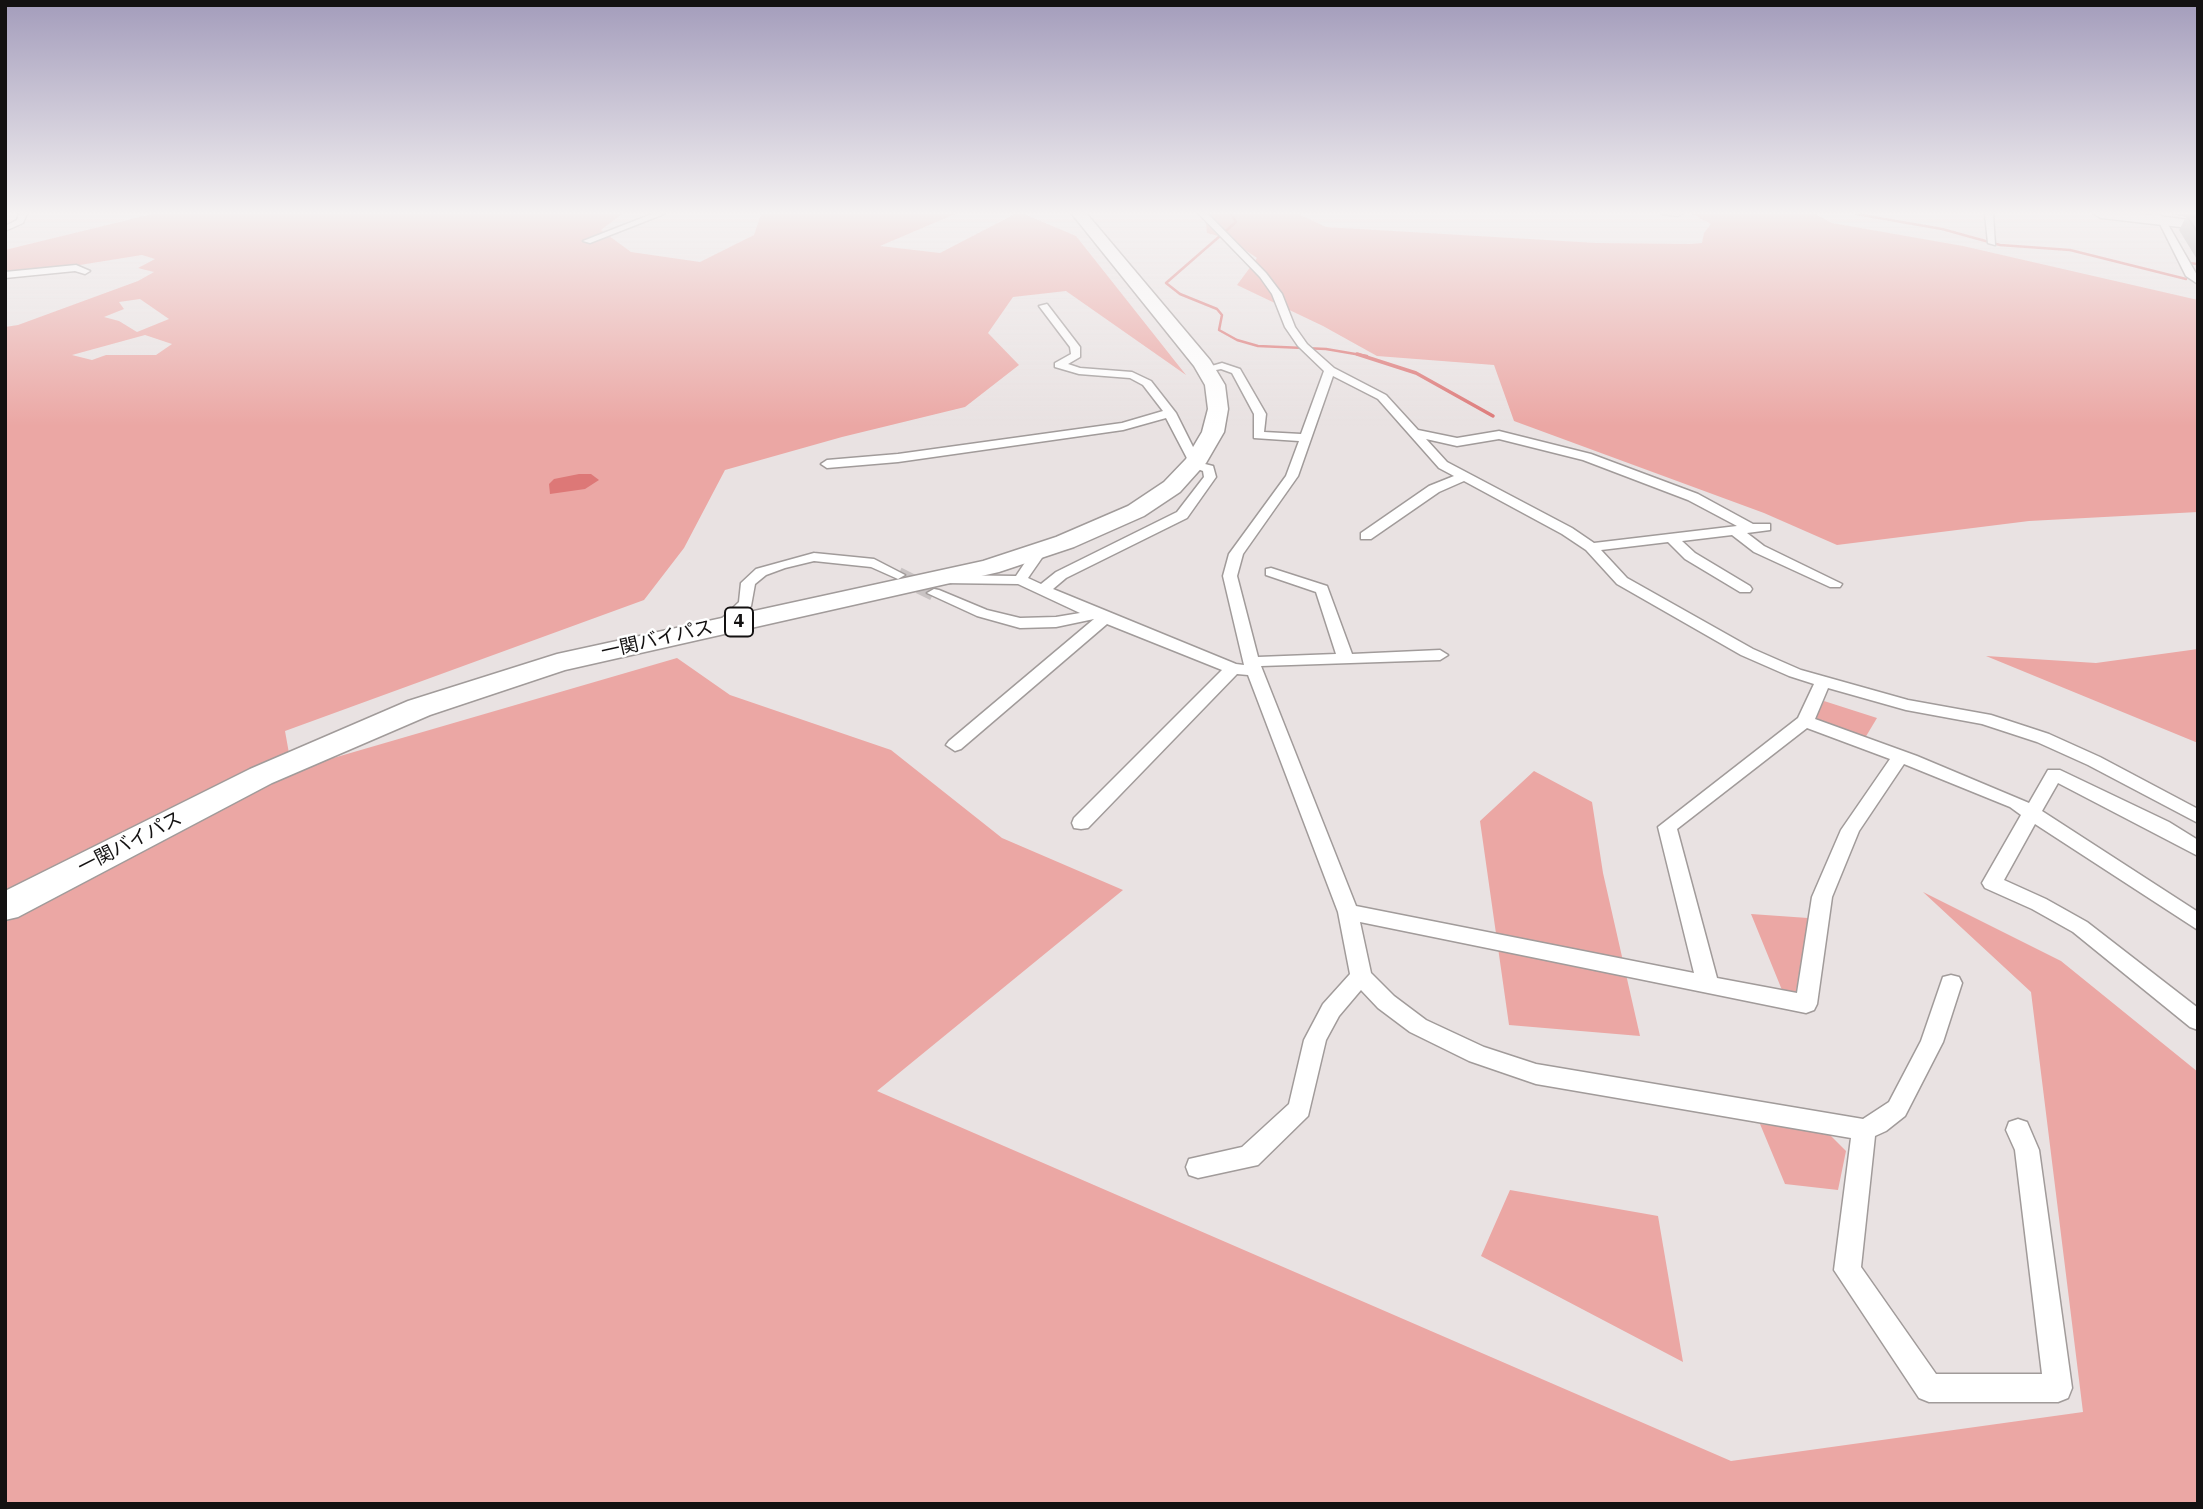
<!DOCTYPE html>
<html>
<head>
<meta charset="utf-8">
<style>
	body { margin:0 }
	#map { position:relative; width:2203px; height:1509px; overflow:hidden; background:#e9e2e2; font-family:"IBM Plex Serif",serif }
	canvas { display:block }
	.frame { position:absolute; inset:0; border:7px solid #131111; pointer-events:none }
</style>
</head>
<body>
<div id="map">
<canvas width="2203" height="1509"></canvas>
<div class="frame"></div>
</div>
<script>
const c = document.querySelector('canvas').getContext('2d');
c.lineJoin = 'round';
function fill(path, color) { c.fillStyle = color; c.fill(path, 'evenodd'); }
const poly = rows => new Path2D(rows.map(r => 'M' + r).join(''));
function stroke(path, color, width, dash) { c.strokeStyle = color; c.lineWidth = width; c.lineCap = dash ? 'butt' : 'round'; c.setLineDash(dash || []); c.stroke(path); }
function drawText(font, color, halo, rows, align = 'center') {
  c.font = font + ' "IBM Plex Serif","Noto Sans JP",serif'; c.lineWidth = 5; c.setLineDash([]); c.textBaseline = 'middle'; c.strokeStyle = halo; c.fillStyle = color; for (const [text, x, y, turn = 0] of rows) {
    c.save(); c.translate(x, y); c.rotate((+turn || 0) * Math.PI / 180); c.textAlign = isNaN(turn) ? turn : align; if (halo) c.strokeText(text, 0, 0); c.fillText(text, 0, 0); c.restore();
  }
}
const green = poly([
	[152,214,622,214,601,230,631,252,700,262,754,235,761,214,955,214,880,246,940,253,1015,214,1024,214,1076,236,1186,375,1066,291,1013,297,988,333,1019,365,965,407,842,437,725,470,684,548,644,600,285,731,292,770,677,658,730,695,891,750,1002,838,1123,890,877,1091,1731,1461,2083,1412,2031,992,1923,892,2061,961,2198,1072,2198,1504,5,1504,5,327,18,325,138,281,154,272,138,268,155,259,142,255,5,277,5,250],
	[140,299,169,319,137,332,119,321,104,317,124,309,119,302],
	[145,335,172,344,156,355,106,355,92,360,72,355],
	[1205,214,1299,214,1326,227,1597,243,1690,244,1702,243,1704,233,1711,224,1692,214,1815,214,1832,223,1963,246,2198,300,2198,512,2029,521,1837,545,1764,513,1514,421,1494,365,1377,356,1323,326,1237,285,1257,258,1229,239,1207,233],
	[2198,649,2198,743,1986,656,2096,663],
	[1824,701,1877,718,1865,738,1815,719],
	[1534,771,1592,802,1603,873,1640,1036,1509,1025,1480,821],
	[1751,914,1808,918,1796,992,1782,990],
	[1760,1124,1827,1132,1846,1151,1838,1190,1785,1184],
	[1510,1190,1658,1216,1683,1362,1481,1256]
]);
const water = poly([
	[579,474,591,474,599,480,585,489,550,494,549,484,554,479]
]);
const streamFar1 = poly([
	[1231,214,1236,222,1166,283,1180,294,1217,309,1222,315,1219,330,1237,340,1258,346,1326,349,1367,356],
	[1856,214,1942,229,2000,245,2070,250,2186,279],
	[2188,263,2198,264]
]);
const stream = poly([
	[1357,354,1416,373,1493,416]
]);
const streetTunnel = poly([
	[898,575,934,593]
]);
const street = poly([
	[19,214,27,214,23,223,5,231,5,226,17,220,19,214],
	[652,214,664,214,590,243,583,241,652,214],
	[1199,214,1208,214,1266,273,1282,294,1295,327,1307,344,1334,368,1386,395,1418,430,1457,438,1499,431,1591,454,1698,494,1753,524,1770,524,1770,530,1747,533,1764,546,1842,584,1840,587,1830,587,1754,552,1732,535,1682,541,1695,553,1750,586,1752,589,1750,592,1740,592,1685,559,1668,542,1601,550,1627,578,1753,649,1801,670,1908,700,1991,715,2049,734,2100,757,2198,809,2198,823,2088,765,2037,742,1982,724,1906,710,1828,688,1815,719,1917,756,2029,803,2048,770,2060,770,2169,822,2198,840,2198,856,2058,783,2042,811,2198,912,2198,930,2035,824,2004,880,2046,899,2087,922,2198,1008,2198,1030,2190,1027,2073,932,2032,909,1985,888,1982,883,2021,815,2010,807,1904,764,1859,831,1832,897,1817,1004,1814,1010,1806,1013,1360,922,1371,973,1394,996,1426,1020,1484,1047,1536,1064,1863,1119,1889,1102,1921,1041,1943,977,1951,975,1959,977,1962,983,1943,1042,1905,1116,1886,1131,1875,1136,1861,1267,1936,1374,2042,1374,2015,1150,2006,1130,2009,1122,2018,1119,2027,1122,2039,1150,2072,1388,2068,1398,2058,1402,1929,1402,1919,1398,1834,1270,1851,1138,1536,1084,1469,1061,1410,1032,1378,1008,1361,990,1339,1016,1326,1040,1308,1116,1258,1165,1198,1178,1189,1175,1186,1167,1189,1159,1242,1147,1289,1104,1304,1040,1323,1004,1350,974,1338,912,1248,675,1237,674,1088,828,1081,829,1074,828,1072,823,1074,818,1222,670,1107,624,961,749,955,751,946,745,949,741,1094,619,1056,627,1020,628,977,616,927,593,934,589,939,590,987,610,1020,618,1056,617,1080,613,1018,584,943,583,936,579,943,575,1016,576,1034,549,1039,548,1046,552,1028,578,1041,584,1056,572,1177,512,1204,477,1203,471,1187,465,1189,462,1166,418,1123,430,898,462,827,468,821,464,827,460,898,454,1122,423,1163,411,1143,385,1130,378,1079,374,1055,367,1055,363,1071,354,1070,347,1039,306,1047,304,1080,347,1080,357,1068,364,1080,368,1132,372,1151,381,1176,413,1201,463,1213,466,1216,477,1187,518,1066,578,1053,589,1236,664,1244,665,1223,576,1229,554,1286,476,1299,441,1254,438,1254,414,1232,373,1221,369,1206,372,1201,369,1222,363,1240,369,1266,414,1264,432,1301,434,1324,371,1298,346,1285,327,1272,294,1260,277,1199,214],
	[1333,376,1378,399,1439,468,1454,476,1429,486,1361,533,1361,539,1371,539,1439,492,1464,481,1562,534,1586,550,1617,584,1741,655,1789,676,1814,684,1798,718,1658,827,1694,973,1356,906,1261,666,1440,660,1448,655,1440,650,1352,654,1327,586,1271,568,1266,569,1266,575,1316,592,1336,654,1258,657,1237,576,1243,554,1298,476,1333,376],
	[1426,439,1457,446,1499,439,1583,460,1688,500,1737,526,1594,543,1572,528,1447,462,1426,439],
	[1807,728,1890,759,1841,830,1812,897,1797,993,1717,978,1677,829,1807,728],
	[1662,214,1682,214,1678,216,1662,214],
	[1985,214,1993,214,1995,245,1988,243,1985,214],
	[2150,214,2159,214,2166,221,2198,277,2198,284,2186,276,2159,222,2150,214],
	[76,265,90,271,85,274,75,271,5,278,5,272,76,265],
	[814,553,874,559,905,575,898,579,871,567,814,561,785,568,766,575,755,584,751,606,727,629,717,629,714,626,717,623,739,602,741,583,756,569,814,553]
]);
const highway = poly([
	[1072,214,1087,214,1210,360,1225,385,1228,409,1224,432,1206,463,1180,492,1144,516,1074,547,999,572,565,670,430,715,272,783,18,917,5,920,5,891,250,769,408,701,557,654,983,561,1056,537,1128,506,1164,482,1186,459,1202,432,1208,409,1205,385,1194,366,1072,214],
	[2094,214,2142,214,2198,221,2198,229,2101,218,2094,214]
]);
const wall = poly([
	[2171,214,2196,214,2195,217,2198,217,2198,261,2179,230,2186,217]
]);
const building = poly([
	[2187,216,2198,217,2198,233,2187,216]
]);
const shields = [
	[739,622,28]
];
const shieldNames = [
	["4",739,622]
];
const streetNames = [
	["一関バイパス",657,640,-13],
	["一関バイパス",130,843,-27]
];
fill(green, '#eba7a4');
fill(water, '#dd7877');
stroke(streamFar1, '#dd7877', 2.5);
stroke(stream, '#dd7877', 3.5);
stroke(streetTunnel, '#c9c3c3', 16, [16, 8]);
stroke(street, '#a19b9a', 3);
stroke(highway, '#a19b9a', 3);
fill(street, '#fff');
fill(highway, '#fff');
fill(wall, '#aba5a5');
fill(building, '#c7c0c0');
stroke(building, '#8b8686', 2);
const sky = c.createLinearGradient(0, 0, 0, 426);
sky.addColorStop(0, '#a39cbb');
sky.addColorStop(0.5, '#f5f2f2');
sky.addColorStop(1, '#f5f2f200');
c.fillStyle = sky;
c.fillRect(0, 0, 2203, 426);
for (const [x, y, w] of shields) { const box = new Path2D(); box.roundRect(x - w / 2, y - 14.5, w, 29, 5); c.fillStyle = '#fff'; c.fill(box); stroke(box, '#131111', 2); }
drawText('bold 18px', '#131111', null, shieldNames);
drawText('19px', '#131111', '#fff', streetNames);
</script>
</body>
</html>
